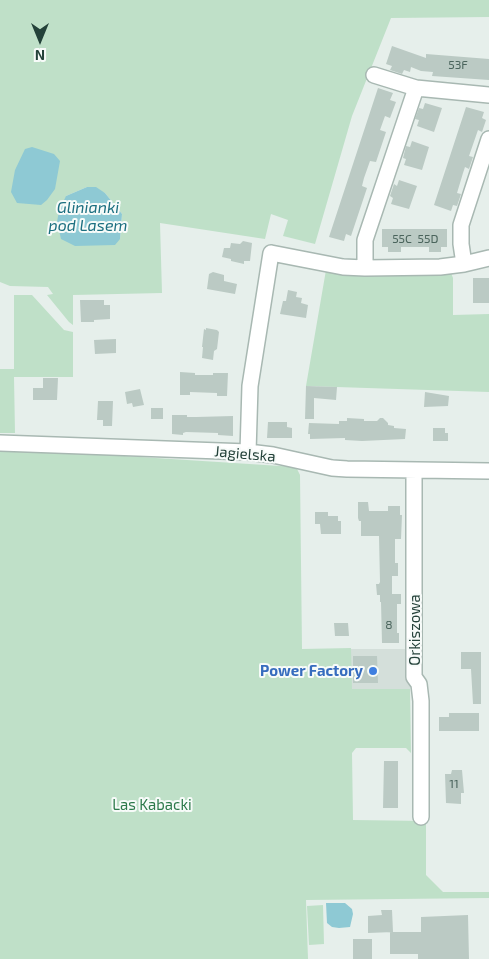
<!DOCTYPE html>
<html>
<head>
<meta charset="utf-8">
<style>
	body { margin:0 }
	#map { position:relative; width:489px; height:959px; overflow:hidden; background:#e6efeb; font-family:"Exo 2",sans-serif }
	canvas { display:block }
	.north { position:absolute; left:15px; top:15px; width:50px; height:50px; -webkit-text-stroke:4px #f7fbf9; paint-order:stroke; rotate:180deg; font-size:14px; font-weight:700; line-height:20px; text-align:center; color:#24423a }
	.north::after { content:''; display:block; margin:auto; width:18px; height:22px; background:#24423a; clip-path:polygon(50% 0,100% 100%,50% 72%,0 100%) }
</style>
</head>
<body>
<div id="map">
<canvas width="489" height="959"></canvas>
<div class="north">N</div>
</div>
<script>
const c = document.querySelector('canvas').getContext('2d');
c.lineJoin = 'round';
function fill(path, color) { c.fillStyle = color; c.fill(path, 'evenodd'); }
const poly = rows => new Path2D(rows.map(r => 'M' + r).join(''));
function stroke(path, color, width, dash) { c.strokeStyle = color; c.lineWidth = width; c.lineCap = dash ? 'butt' : 'round'; c.setLineDash(dash || []); c.stroke(path); }
function drawText(font, color, halo, rows, align = 'center') {
  c.font = font + ' "Exo 2",sans-serif'; c.lineWidth = 4; c.setLineDash([]); c.textBaseline = 'middle'; c.strokeStyle = halo; c.fillStyle = color; for (const [text, x, y, turn = 0] of rows) {
    c.save(); c.translate(x, y); c.rotate((+turn || 0) * Math.PI / 180); c.textAlign = isNaN(turn) ? turn : align; if (halo) c.strokeText(text, 0, 0); c.fillText(text, 0, 0); c.restore();
  }
}
const built = poly([
	[351,649,410,649,410,689,351,689]
]);
const green = poly([
	[0,0,489,0,489,17,391,18,352,116,315,244,283,236,288,220,271,214,265,239,160,223,162,293,73,295,73,325,69,322,47,295,53,294,48,287,10,286,0,282],
	[87,187,105,193,122,214,120,239,66,196],
	[326,270,451,273,453,278,453,315,489,314,489,392,306,386],
	[14,295,32,295,64,330,73,332,73,377,14,377,15,433,0,433,0,369,14,369],
	[0,448,296,467,300,475,302,649,351,648,352,689,410,689,411,753,406,748,356,748,352,753,353,820,426,821,426,875,443,892,489,892,489,898,306,900,308,959,0,959],
	[323,905,324,944,309,945,307,906]
]);
const water = poly([
	[32,147,54,154,60,161,55,189,47,200,41,205,17,203,11,192,15,170,25,149],
	[87,187,96,187,105,193,122,214,120,239,115,245,75,246,61,239,57,222,59,211,66,196],
	[326,903,345,903,352,909,353,914,350,927,339,928,332,927,327,923]
]);
const building = poly([
	[392,46,426,58,426,54,489,59,489,80,432,76,433,72,421,71,411,67,410,72,404,70,402,74,390,70,392,66,386,64],
	[378,88,393,93,390,100,396,102,390,118,385,116,380,130,386,132,376,162,370,161,364,178,362,186,367,188,351,236,346,234,344,241,329,237],
	[425,103,442,108,434,132,417,126,419,120,415,119,419,108,423,109],
	[466,107,484,112,482,118,486,120,482,132,478,130,469,156,473,157,469,169,465,167,463,173,457,193,461,194,457,206,453,205,451,211,434,205],
	[412,141,429,147,422,170,404,165,406,159,403,158,406,146,410,147],
	[399,180,417,186,409,209,391,204,393,198,390,196,394,184,397,186],
	[382,229,447,229,447,247,441,247,441,252,429,252,429,247,401,247,401,252,388,252,388,247,382,247],
	[243,241,252,243,250,261,244,261,244,264,231,261,231,259,222,257,224,248,230,248,231,243,240,244],
	[213,272,224,275,224,281,237,284,235,294,207,289,209,274],
	[473,278,489,278,489,303,473,303],
	[288,290,297,292,296,297,302,298,301,303,308,305,306,318,280,314,283,301,286,301],
	[80,300,104,300,104,305,110,305,110,319,94,320,94,322,81,322],
	[206,328,217,330,219,332,217,349,214,351,213,360,202,358,203,347,202,347,204,329,206,330],
	[116,339,116,353,95,354,94,340],
	[180,372,195,373,195,375,213,375,213,373,228,373,227,396,217,396,217,393,190,392,190,395,180,395],
	[43,378,58,378,57,400,33,400,33,388,43,388],
	[306,386,337,387,336,400,314,398,314,419,305,419],
	[140,389,144,405,133,407,132,403,127,404,125,392],
	[425,392,449,396,448,406,424,407],
	[98,401,113,401,112,426,103,426,103,420,97,420],
	[151,408,163,408,163,419,151,419],
	[172,415,187,415,187,417,196,417,233,416,233,436,218,435,218,433,186,432,183,433,183,435,172,434],
	[347,418,364,419,364,421,377,421,380,418,383,418,388,423,388,425,394,426,394,428,406,429,405,439,362,441,345,440,345,438,310,439,310,434,308,434,309,423,339,424,339,421,347,421],
	[268,422,287,422,287,427,292,428,292,438,267,438],
	[433,428,445,428,445,433,448,433,448,441,433,441],
	[358,502,368,502,369,511,388,511,388,506,400,506,400,515,402,515,401,539,395,539,395,563,398,563,398,576,392,576,392,594,401,594,401,604,397,604,397,633,399,633,399,643,382,643,381,602,380,602,380,595,377,595,376,584,379,584,380,582,379,536,361,536,361,521,359,521,358,518],
	[315,512,328,512,328,516,338,516,338,521,341,521,341,534,321,534,320,524,315,524],
	[334,623,348,623,349,636,335,636],
	[461,652,481,652,481,704,473,704,471,669,461,669],
	[353,656,377,656,378,683,353,683],
	[449,713,479,713,479,731,439,731,439,717,449,717],
	[384,761,398,761,398,808,383,808],
	[452,770,462,770,464,793,461,793,461,804,446,803,445,774,451,774],
	[381,910,392,910,393,932,368,933,368,916,382,915],
	[468,915,469,959,418,959,418,954,390,954,390,932,421,932,421,917],
	[353,939,372,939,372,959,353,959]
]);
const minor = poly([
	[374,75,416,88,489,95],
	[464,264,461,244,461,225,489,139],
	[365,268,365,240,368,231,416,88],
	[0,443,248,452,273,455,332,468,347,469,489,471],
	[248,452,250,386,271,253,343,267,365,268,440,267,464,264,489,258],
	[414,471,414,677,419,684,421,701,421,817]
]);
const markers = [
	[373,671,5,"#3f7fe0"]
];
const numberNames = [
	["53F",458,65],
	["55C",402,239],
	["55D",428,239],
	["8",389,625],
	["11",454,784]
];
const streetNames = [
	["Jagielska",245,454,5],
	["Orkiszowa",415,630,-90]
];
const shopNames = [
	["Power Factory",363,671]
];
const parkNames = [
	["Las Kabacki",152,805]
];
const waterNames = [
	["Glinianki",88,208],
	["pod Lasem",88,226]
];
fill(built, '#d4dfda');
fill(green, '#bfe0c8');
fill(water, '#8ec9d4');
fill(building, '#bbcac4');
stroke(minor, '#a8b8b2', 18);
stroke(minor, '#fff', 15);
for (const [x, y, r, color] of markers) { const dot = new Path2D(); dot.arc(x, y, r, 0, 2 * Math.PI); c.fillStyle = color; c.fill(dot); stroke(dot, '#f7fbf9', 2); }
drawText('12px', '#4a645c', null, numberNames);
drawText('15px', '#24423a', '#f7fbf9', streetNames);
drawText('bold 15px', '#366cbe', '#f7fbf9', shopNames, 'right');
drawText('15px', '#2d7a4b', '#f7fbf9', parkNames);
drawText('italic 16px', '#1c6f80', '#f7fbf9', waterNames);
</script>
</body>
</html>
